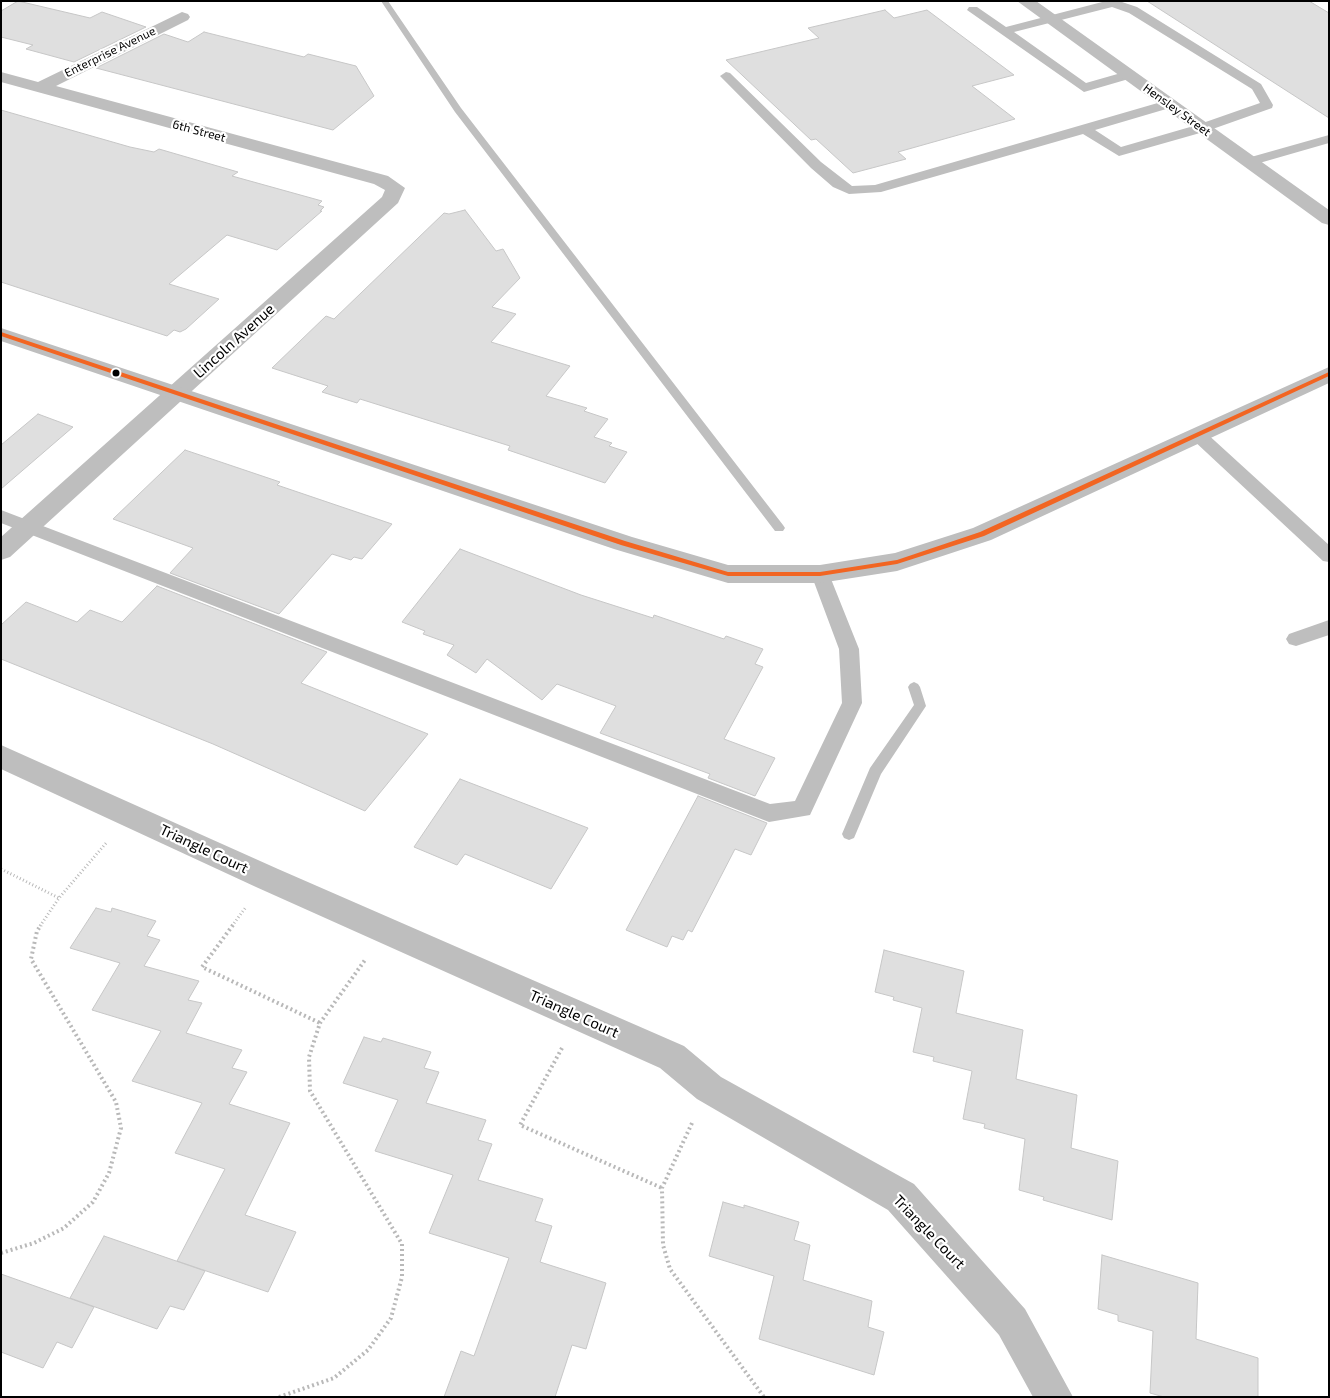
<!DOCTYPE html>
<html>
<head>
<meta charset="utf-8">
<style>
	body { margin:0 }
	#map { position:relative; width:1330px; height:1398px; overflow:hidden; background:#fff; font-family:"Exo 2",sans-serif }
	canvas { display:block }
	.frame { position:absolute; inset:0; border:2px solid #000; pointer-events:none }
</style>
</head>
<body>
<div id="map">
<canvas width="1330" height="1398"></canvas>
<div class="frame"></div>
</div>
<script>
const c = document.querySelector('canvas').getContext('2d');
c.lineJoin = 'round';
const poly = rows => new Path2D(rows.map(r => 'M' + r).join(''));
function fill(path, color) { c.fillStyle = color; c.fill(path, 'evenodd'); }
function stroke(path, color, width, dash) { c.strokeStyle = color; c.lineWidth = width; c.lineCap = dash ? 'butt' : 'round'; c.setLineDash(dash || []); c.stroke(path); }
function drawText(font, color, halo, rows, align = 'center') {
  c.font = font + ' "Exo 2",sans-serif'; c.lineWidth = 4.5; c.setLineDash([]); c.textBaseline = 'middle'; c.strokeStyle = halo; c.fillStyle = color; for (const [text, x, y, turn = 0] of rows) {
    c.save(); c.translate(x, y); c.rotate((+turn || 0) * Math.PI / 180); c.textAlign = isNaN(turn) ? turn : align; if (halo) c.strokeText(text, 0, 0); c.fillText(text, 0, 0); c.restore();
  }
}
const stream = poly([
	[381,1,388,1,461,108,783,525,785,528,783,531,775,531,455,112,381,1],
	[914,682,918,684,920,687,926,706,881,774,854,838,849,840,844,838,842,834,870,768,914,705,908,687,910,684,914,682]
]);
const building = poly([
	[18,1,90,18,102,12,146,27,74,62,26,49,33,45,1,37,1,11,18,1],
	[1147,1,1309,1,1329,13,1329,118,1147,1],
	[885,10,894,18,927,10,1014,75,972,86,1015,119,898,152,906,159,853,173,816,139,811,140,726,60,819,38,808,28,885,10],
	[204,32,304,57,308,54,356,66,374,96,333,130,96,68,164,34,188,42,204,32],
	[1,110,130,147,154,152,159,149,238,172,232,176,322,201,318,205,324,207,320,211,322,211,277,250,227,235,169,284,219,299,186,329,180,332,174,330,167,336,1,282,1,110],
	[465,210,496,251,503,249,520,278,492,307,516,314,491,342,570,366,546,396,587,408,584,411,608,419,594,437,612,443,609,446,627,452,605,483,508,450,510,446,360,399,357,403,322,392,328,386,272,368,326,316,334,319,444,213,449,214,465,210],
	[38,414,73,427,1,489,1,445,38,414],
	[185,450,280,482,277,485,392,524,362,559,354,557,351,560,332,554,279,614,170,573,193,548,113,519,185,450],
	[460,549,581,595,653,618,654,615,724,639,726,636,763,649,755,664,763,667,724,739,775,758,755,796,708,778,710,774,600,733,616,706,557,684,542,700,487,659,476,673,447,655,454,645,423,634,425,631,402,622,460,549],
	[157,586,327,652,301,683,428,734,365,811,213,744,1,659,1,625,26,602,77,622,90,610,122,622,157,586],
	[460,779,588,828,551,889,465,854,457,865,414,847,460,779],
	[698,796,767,823,751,855,735,849,692,932,688,930,683,940,672,936,667,947,626,930,698,796],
	[96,908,111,912,112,908,156,921,147,936,160,940,144,966,199,981,188,1000,202,1003,186,1033,242,1050,232,1068,247,1072,229,1104,290,1123,245,1215,296,1232,268,1292,177,1261,225,1169,175,1153,202,1103,132,1081,161,1031,92,1010,120,963,70,948,96,908],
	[884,950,964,971,956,1013,1023,1030,1016,1079,1077,1095,1071,1148,1118,1161,1112,1220,1043,1200,1044,1197,1019,1190,1025,1139,984,1128,985,1124,963,1119,972,1071,933,1061,934,1057,913,1052,922,1008,893,1000,894,997,875,992,884,950],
	[364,1037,381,1042,383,1038,431,1052,424,1068,439,1072,426,1103,486,1120,478,1140,492,1144,478,1180,543,1199,535,1221,552,1226,540,1262,606,1283,586,1349,572,1345,555,1397,444,1397,461,1351,474,1356,509,1258,429,1233,453,1175,375,1151,398,1100,343,1083,364,1037],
	[723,1202,744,1208,744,1205,799,1222,794,1240,810,1245,803,1280,872,1301,868,1327,884,1332,874,1375,759,1339,774,1276,709,1256,723,1202],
	[104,1236,205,1271,184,1310,170,1306,157,1329,70,1298,104,1236],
	[1102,1255,1198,1283,1196,1339,1258,1358,1258,1397,1164,1397,1150,1393,1153,1331,1118,1321,1118,1315,1098,1309,1102,1255],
	[1,1274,94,1307,72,1348,57,1342,43,1368,1,1352,1,1274]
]);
const pathFar1 = poly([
	[1,869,59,898],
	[40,926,59,898,107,842],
	[232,926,246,907]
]);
const path = poly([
	[233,925,202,967,320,1023],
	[562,1048,520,1125,662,1188],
	[692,1123,662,1188,663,1245,670,1269,764,1397],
	[1,1253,34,1243,64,1228,93,1202,109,1173,121,1128,116,1102,31,959,37,931,41,925],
	[279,1397,334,1378,368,1350,391,1318,402,1277,402,1244,310,1091,309,1057,320,1023,365,960]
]);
const service = poly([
	[1106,1,1119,1,1137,7,1261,84,1273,105,1272,108,1207,131,1119,156,1083,134,881,192,849,194,833,187,811,168,720,76,726,72,730,73,821,162,852,186,875,185,1168,100,1174,104,1173,107,1095,130,1121,147,1197,125,1260,103,1252,89,1129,13,1112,7,1014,32,1086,83,1128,71,1134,75,1132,78,1084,92,967,10,969,7,977,7,1006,27,1106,1],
	[1329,135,1329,143,1249,166,1242,162,1244,159,1329,135],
	[1198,429,1204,431,1329,545,1329,562,1323,561,1192,439,1190,435,1192,431,1198,429],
	[1,510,770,804,795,801,842,703,839,649,811,574,813,569,820,567,827,569,859,649,862,703,810,815,769,822,1,523,1,510],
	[1329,620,1329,635,1296,646,1289,644,1286,639,1289,634,1329,620]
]);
const minor = poly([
	[182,12,188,14,190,17,188,20,56,86,388,176,405,188,398,203,10,557,1,560,1,537,382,197,385,190,374,184,1,82,1,72,38,82,182,12],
	[1,745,278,869,684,1046,721,1077,914,1184,1025,1309,1073,1397,1033,1397,999,1335,888,1210,697,1099,660,1068,256,887,1,769,1,745]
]);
const tertiary = poly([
	[1017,1,1036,1,1329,210,1329,225,1322,223,1017,1],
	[1,328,632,537,728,565,820,565,895,553,973,528,1329,367,1329,383,991,540,897,571,820,583,728,583,614,549,1,341,1,328]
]);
const bus1 = poly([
	[1,332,625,541,728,572,820,572,897,560,980,532,1329,372,1329,376,984,536,897,564,820,576,728,576,621,545,1,336,1,332]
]);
const markers = [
	[116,373,4.5,"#000"]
];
const farStreetnames = [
	["Enterprise Avenue",110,52,-26],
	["Hensley Street",1177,110,36],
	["6th Street",199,131,15]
];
const streetNames = [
	["Lincoln Avenue",234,341,-42],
	["Triangle Court",204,849,25],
	["Triangle Court",574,1014,24],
	["Triangle Court",929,1232,46]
];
fill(stream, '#bfbfbf');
fill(building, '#dfdfdf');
stroke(building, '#c7c7c7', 1);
stroke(pathFar1, '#b9b9b9', 3, [1, 2.5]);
stroke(path, '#b9b9b9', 4, [2, 3]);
fill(service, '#bebebe');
fill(minor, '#bebebe');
fill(tertiary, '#bebebe');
fill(bus1, '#f26522');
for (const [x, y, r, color] of markers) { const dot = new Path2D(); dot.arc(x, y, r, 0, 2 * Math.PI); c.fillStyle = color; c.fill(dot); stroke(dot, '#fff', 2); }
drawText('12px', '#000', '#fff', farStreetnames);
drawText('15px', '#000', '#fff', streetNames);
</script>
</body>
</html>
